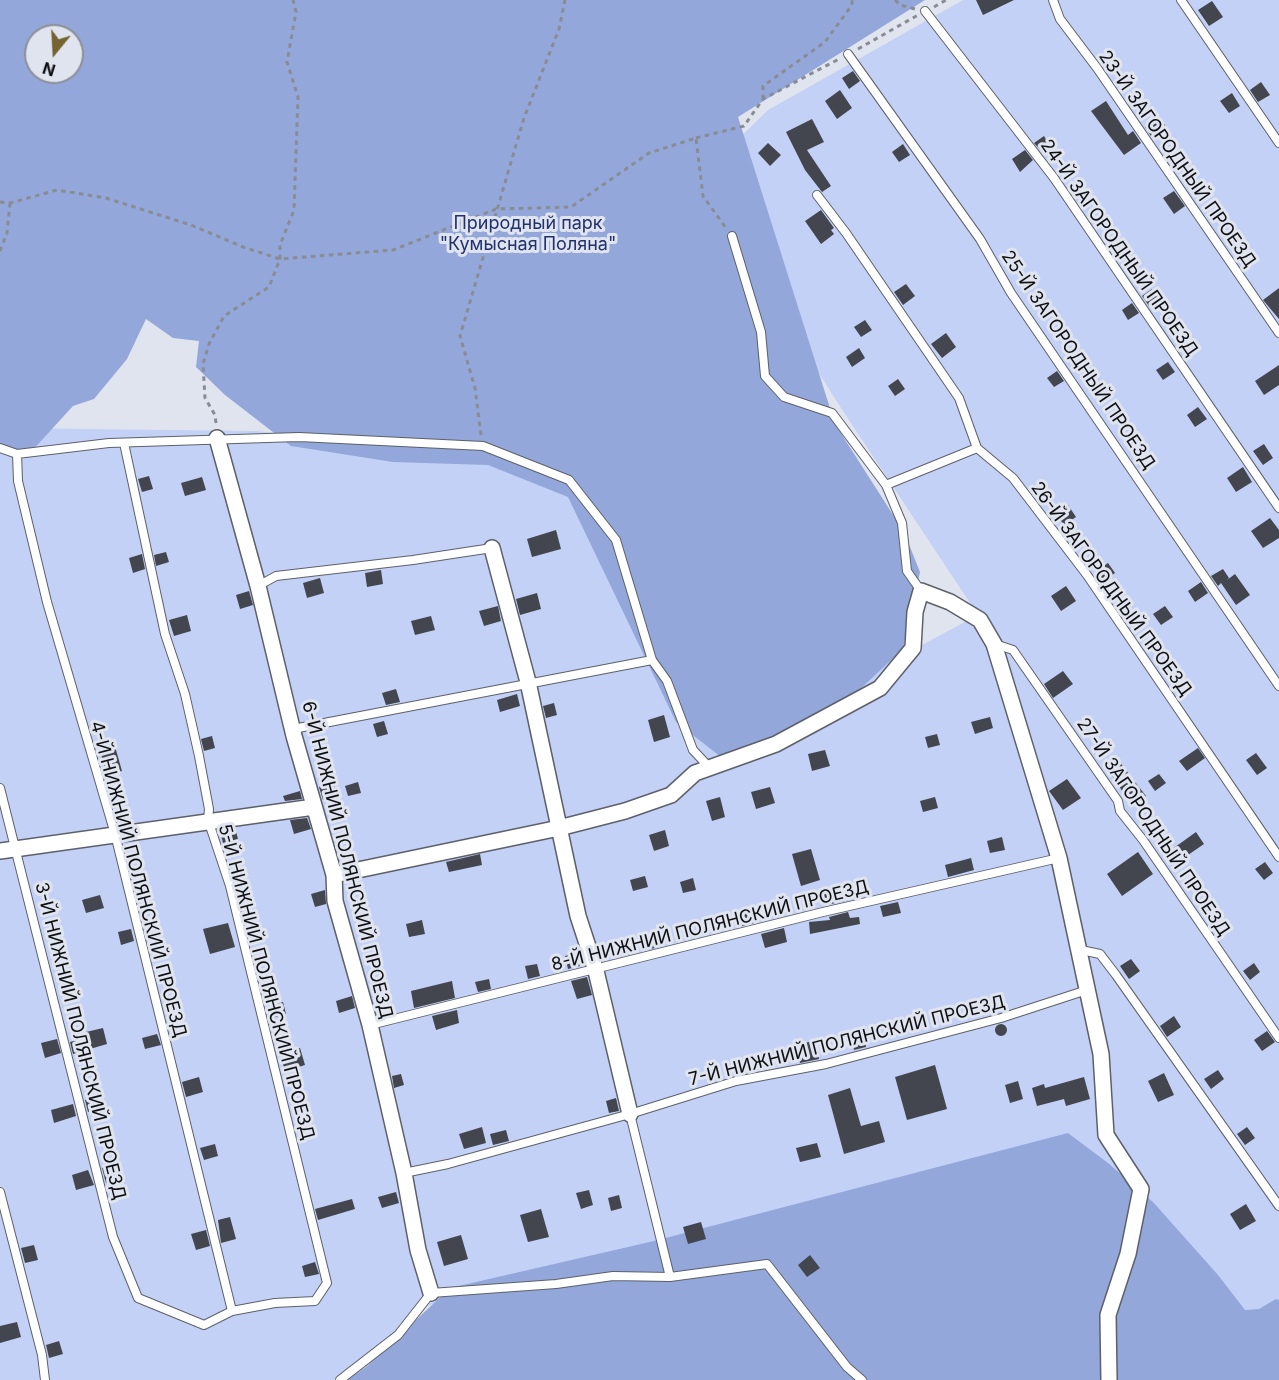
<!DOCTYPE html>
<html>
<head>
<meta charset="utf-8">
<style>
	body { margin:0 }
	#map { position:relative; width:1279px; height:1380px; overflow:hidden; background:#e0e4ee; font-family:Inter,sans-serif }
	canvas { display:block }
	.north { position:absolute; left:24px; top:24px; width:60px; height:60px; box-sizing:border-box; background:#e0e4ee; border:2px solid #8c8f96; border-radius:50%; rotate:198deg; font-size:16px; font-weight:700; line-height:24px; text-align:center; color:#0d0f12 }
	.north::after { content:''; display:block; margin:auto; width:21px; height:27px; background:#766332; clip-path:polygon(50% 0,100% 100%,50% 72%,0 100%) }
</style>
</head>
<body>
<div id="map">
<canvas width="1279" height="1380"></canvas>
<div class="north">N</div>
</div>
<script>
const c = document.querySelector('canvas').getContext('2d');
c.lineJoin = 'round';
function fill(path, color) { c.fillStyle = color; c.fill(path, 'evenodd'); }
const poly = rows => new Path2D(rows.map(r => 'M' + r).join(''));
function stroke(path, color, width, dash) { c.strokeStyle = color; c.lineWidth = width; c.lineCap = dash ? 'butt' : 'round'; c.setLineDash(dash || []); c.stroke(path); }
function drawText(font, color, halo, rows, align = 'center') {
  c.font = font + ' Inter,sans-serif'; c.lineWidth = 6; c.setLineDash([]); c.textBaseline = 'middle'; c.strokeStyle = halo; c.fillStyle = color; for (const [text, x, y, turn = 0] of rows) {
    c.save(); c.translate(x, y); c.rotate((+turn || 0) * Math.PI / 180); c.textAlign = isNaN(turn) ? turn : align; if (halo) c.strokeText(text, 0, 0); c.fillText(text, 0, 0); c.restore();
  }
}
const green = poly([
	[963,0,1279,0,1279,1352,1065,1137,426,1306,386,1348,333,1380,0,1380,0,428,256,431,460,450,597,496,658,686,767,728,978,615,841,408,732,236,723,154,768,110]
]);
const forest = poly([
	[0,0,925,0,738,117,835,424,904,532,920,572,903,649,855,694,734,767,676,722,568,497,488,465,393,462,291,446,225,395,196,367,199,341,173,338,146,319,127,359,94,399,73,406,29,454,0,450],
	[36,36,72,36,72,72,36,72],
	[1068,1133,1108,1163,1153,1202,1218,1275,1245,1310,1259,1309,1276,1299,1279,1300,1279,1380,347,1380,366,1367,450,1288,654,1241]
]);
const building = poly([
	[976,0,1014,0,983,15],
	[1212,1,1223,17,1209,26,1198,10],
	[853,71,860,81,849,89,842,78],
	[1261,82,1270,95,1258,102,1250,90],
	[840,90,852,108,837,119,825,101],
	[1232,93,1240,106,1229,113,1220,101],
	[1106,101,1128,135,1133,131,1141,143,1124,155,1091,111],
	[1159,117,1167,128,1151,136,1145,127],
	[812,119,824,142,807,150,831,186,822,192,805,170,786,132],
	[1044,136,1051,148,1043,153,1034,143],
	[768,143,781,155,770,166,758,153],
	[903,144,910,155,899,162,892,152],
	[1025,150,1033,160,1020,172,1012,159],
	[1174,191,1185,206,1174,214,1163,198],
	[821,210,834,228,831,230,834,234,821,244,805,221],
	[906,284,915,296,903,305,894,292],
	[1279,288,1279,319,1263,300],
	[1152,289,1159,299,1149,306,1142,296],
	[1132,303,1139,313,1128,320,1122,310],
	[865,320,872,330,861,337,854,327],
	[946,333,956,347,942,358,931,344],
	[859,348,865,358,852,367,846,357],
	[1168,362,1175,372,1163,380,1156,370],
	[1279,365,1279,385,1264,395,1255,381],
	[1057,371,1064,381,1054,387,1047,378],
	[898,379,905,389,895,396,888,386],
	[1198,407,1207,419,1195,427,1187,415],
	[1264,444,1273,458,1263,465,1253,451],
	[1144,453,1152,465,1143,471,1135,460],
	[1243,467,1252,482,1236,492,1227,478],
	[149,476,153,489,142,492,138,479],
	[202,477,206,490,185,496,181,483],
	[1068,505,1076,517,1064,525,1056,514],
	[1270,518,1279,530,1279,538,1263,548,1251,531],
	[556,530,561,549,532,557,527,539],
	[166,552,169,562,156,566,154,555],
	[142,554,145,569,133,573,129,558],
	[1108,563,1115,573,1102,582,1095,572],
	[1223,569,1229,578,1227,580,1235,574,1250,595,1236,605,1221,583,1218,586,1211,576],
	[381,570,383,584,367,587,365,573],
	[320,578,324,593,307,598,303,583],
	[1201,582,1208,593,1195,602,1188,591],
	[1066,586,1076,601,1061,611,1051,596],
	[249,591,253,605,240,609,236,595],
	[537,593,541,609,520,615,516,599],
	[498,606,501,621,484,626,479,611],
	[1165,606,1173,617,1161,625,1153,614],
	[187,615,191,631,174,636,169,620],
	[431,616,435,630,415,635,411,621],
	[1063,671,1073,684,1053,698,1044,684],
	[396,689,400,702,386,705,382,693],
	[517,694,520,706,500,712,497,700],
	[554,703,557,715,546,718,543,706],
	[664,715,670,737,654,742,648,720],
	[990,717,993,728,975,734,971,722],
	[384,721,388,734,377,737,373,724],
	[937,734,940,745,928,748,925,737],
	[212,736,215,748,204,751,201,739],
	[114,743,122,771,107,775,99,747],
	[1198,748,1205,758,1187,771,1179,761],
	[825,750,830,766,812,771,808,754],
	[1256,753,1267,768,1257,775,1246,760],
	[1118,760,1146,796,1132,806,1107,768],
	[1159,774,1166,783,1155,791,1148,781],
	[1067,779,1081,798,1063,810,1049,791],
	[358,782,361,793,348,796,345,786],
	[334,784,337,796,323,800,319,787],
	[770,787,775,803,756,809,751,792],
	[300,791,302,799,285,801,283,796],
	[720,797,725,817,712,821,706,801],
	[935,797,938,808,923,812,920,801],
	[307,818,311,829,294,834,290,820],
	[235,828,238,839,223,843,220,831],
	[665,830,669,846,654,851,649,835],
	[1196,832,1204,844,1172,866,1164,855],
	[1002,837,1005,850,990,853,987,841],
	[811,849,820,880,801,886,792,854],
	[1138,852,1153,874,1122,896,1107,874],
	[480,854,482,865,449,872,446,862],
	[971,858,974,870,948,877,945,865],
	[1265,862,1273,873,1264,880,1255,869],
	[645,876,648,887,633,891,630,880],
	[693,878,696,890,683,893,680,882],
	[842,889,845,901,826,905,823,894],
	[325,890,326,904,315,907,311,894],
	[100,895,104,908,86,913,82,900],
	[898,902,901,913,883,917,880,906],
	[755,910,758,922,738,927,735,915],
	[848,912,850,918,859,917,860,924,810,934,809,922,830,920,829,917],
	[422,920,425,934,409,937,406,924],
	[228,923,235,947,210,954,203,929],
	[784,928,787,942,765,948,761,934],
	[131,929,134,941,121,945,118,932],
	[659,935,662,946,647,950,644,939],
	[580,953,584,965,568,969,565,956],
	[1131,959,1140,971,1129,979,1120,966],
	[1254,963,1260,972,1250,980,1243,971],
	[537,964,540,976,528,979,525,966],
	[587,977,592,995,577,999,571,981],
	[489,979,491,989,478,992,475,982],
	[452,981,455,998,414,1008,411,991],
	[352,996,355,1008,339,1013,336,1001],
	[283,1002,286,1014,272,1018,269,1007],
	[457,1010,459,1023,436,1030,432,1016],
	[1174,1016,1181,1027,1167,1037,1160,1026],
	'995 1030a6 6 0 1 1 12 0a6 6 0 1 1-12 0Z',
	[103,1028,107,1044,73,1054,70,1042,87,1038,86,1032],
	[863,1029,866,1047,854,1050,851,1031],
	[1267,1031,1275,1042,1262,1051,1254,1040],
	[157,1034,161,1045,145,1049,142,1038],
	[57,1039,61,1053,45,1058,41,1043],
	[816,1041,819,1059,800,1063,796,1044],
	[300,1048,305,1065,285,1071,280,1054],
	[935,1065,947,1109,907,1120,895,1077],
	[1218,1070,1224,1079,1211,1089,1204,1079],
	[1164,1073,1174,1095,1158,1102,1148,1081],
	[401,1074,404,1085,394,1088,392,1076],
	[199,1077,203,1092,186,1097,182,1082],
	[1084,1077,1090,1099,1066,1106,1064,1099,1037,1106,1032,1088,1044,1084,1045,1088],
	[1018,1081,1023,1099,1010,1103,1005,1085],
	[850,1088,861,1126,879,1121,885,1142,844,1154,828,1095],
	[95,1097,99,1109,88,1112,85,1100],
	[616,1098,619,1111,609,1113,606,1101],
	[73,1104,76,1116,54,1123,51,1110],
	[482,1127,486,1143,464,1149,459,1134],
	[1247,1127,1255,1138,1245,1145,1237,1134],
	[506,1130,509,1141,493,1145,490,1134],
	[817,1143,821,1157,800,1162,796,1148],
	[215,1144,218,1156,204,1160,200,1148],
	[115,1165,119,1179,106,1183,102,1168],
	[88,1170,94,1185,76,1190,72,1175],
	[589,1190,593,1205,581,1209,576,1193],
	[396,1192,399,1203,382,1208,378,1197],
	[619,1195,622,1208,611,1211,608,1198],
	[352,1199,355,1209,318,1220,315,1209],
	[1246,1204,1256,1221,1240,1230,1230,1214],
	[541,1209,549,1237,528,1242,520,1215],
	[230,1217,236,1239,221,1243,218,1220],
	[701,1222,706,1239,688,1244,683,1227],
	[206,1230,210,1246,196,1250,191,1234],
	[461,1235,468,1259,444,1266,437,1242],
	[34,1245,38,1260,25,1263,21,1248],
	[810,1255,820,1268,807,1277,798,1265],
	[315,1262,319,1274,305,1277,302,1266],
	[17,1322,21,1337,0,1343,0,1326],
	[59,1341,63,1354,49,1358,46,1345]
]);
const path = poly([
	[895,0,900,5,915,9],
	[934,7,946,0],
	[858,49,918,15],
	[763,99,763,86,825,42,852,5,852,0],
	[696,138,744,126,763,99,839,59],
	[0,202,10,203,57,190,106,198,191,225,243,247,280,259,393,250,496,209,571,207,649,153,696,138,703,196,726,228],
	[0,251,7,233,10,203],
	[216,423,215,415,205,398,203,364,209,344,224,316,269,287,280,259,280,245,294,210,298,97,287,62,296,12,293,0],
	[481,435,475,388,460,336,524,118,559,29,565,0]
]);
const lane = poly([
	[1053,0,1060,19,1097,68,1279,333],
	[1181,0,1279,143],
	[925,11,1054,178,1279,508],
	[848,54,980,239,1011,293,1279,686],
	[817,195,846,233,959,398,977,448,1013,478,1087,575,1279,857],
	[732,236,761,332,765,376,784,397,832,413,886,485,902,523,907,571,921,591],
	[0,448,17,454,109,443,299,437,483,446,569,480,616,540,652,660,667,681,693,750,710,768],
	[17,454,18,481,47,602,115,834,232,1311],
	[886,485,977,448],
	[258,586,276,576,413,560,492,548],
	[995,644,1013,650,1118,801,1120,811,1143,840,1279,1038],
	[293,729,652,660],
	[0,788,113,1237,138,1298,204,1325,232,1311,275,1303,315,1301,327,1283,230,886,208,820,209,809,199,756,185,694,165,634,124,443],
	[1081,950,1100,954,1116,975,1279,1206],
	[370,1025,823,912,1059,858],
	[630,1114,670,1277,767,1264,847,1367,862,1380],
	[404,1173,448,1164,630,1114,736,1081,826,1064,1001,1018,1087,990],
	[0,1192,42,1355,45,1380],
	[340,1380,398,1335,431,1293,556,1284,613,1276,670,1277]
]);
const street = poly([
	[217,438,258,586,294,736,334,875,335,901,370,1025,404,1173,418,1250,431,1293],
	[492,548,528,682,578,916,596,971,630,1114],
	[0,851,314,807],
	[334,875,559,828,625,811,671,795,695,773,776,744,880,688,913,648,915,612,921,591,950,602,980,620,994,644,1059,858,1101,1054,1106,1135,1141,1189,1128,1254,1108,1315,1109,1380]
]);
const streetNames = [
	["23-Й ЗАГОРОДНЫЙ ПРОЕЗД",1177,159,55],
	["24-Й ЗАГОРОДНЫЙ ПРОЕЗД",1119,248,55],
	["25-Й ЗАГОРОДНЫЙ ПРОЕЗД",1078,360,56],
	["26-Й ЗАГОРОДНЫЙ ПРОЕЗД",1111,589,54],
	["27-Й ЗАГОРОДНЫЙ ПРОЕЗД",1153,827,56],
	["6-Й НИЖНИЙ ПОЛЯНСКИЙ ПРОЕЗД",347,860,76],
	["4-Й НИЖНИЙ ПОЛЯНСКИЙ ПРОЕЗД",138,879,75],
	["8-Й НИЖНИЙ ПОЛЯНСКИЙ ПРОЕЗД",710,926,-14],
	["5-Й НИЖНИЙ ПОЛЯНСКИЙ ПРОЕЗД",266,982,75],
	["3-Й НИЖНИЙ ПОЛЯНСКИЙ ПРОЕЗД",80,1041,76],
	["7-Й НИЖНИЙ ПОЛЯНСКИЙ ПРОЕЗД",847,1041,-14]
];
const parkNames = [
	["Природный парк",528,224],
	["\"Кумысная Поляна\"",528,245]
];
fill(green, '#c3d1f6');
fill(forest, '#93a7da');
fill(building, '#43464e');
stroke(lane, '#5d6069', 10);
stroke(street, '#5d6069', 18);
stroke(path, '#898c93', 3, [4.5, 4.5]);
stroke(lane, '#fff', 8);
stroke(street, '#fff', 15);
drawText('18px', '#0d0f12', '#e0e4ee', streetNames);
drawText('18px', '#20316e', '#e0e4ee', parkNames);
</script>
</body>
</html>
